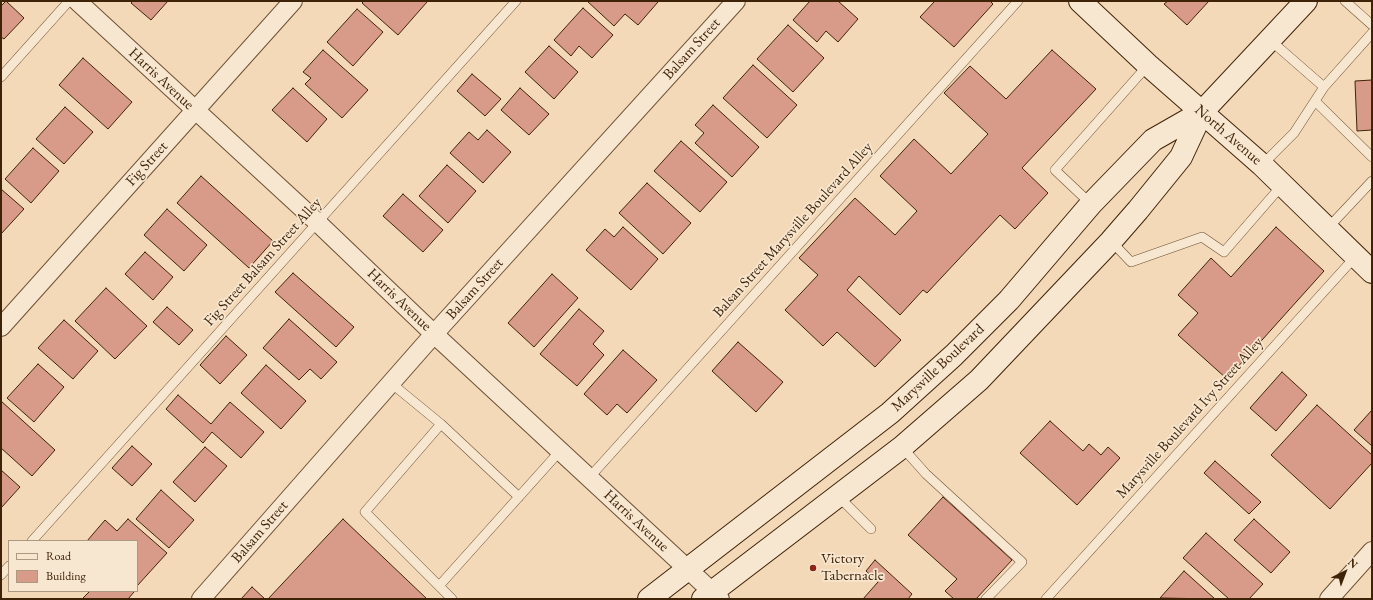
<!DOCTYPE html>
<html>
<head>
<meta charset="utf-8">
<style>
	body { margin:0 }
	#map { position:relative; width:1373px; height:600px; overflow:hidden; background:#f3d9b7; font-family:"EB Garamond",serif }
	canvas { display:block }
	.frame { position:absolute; inset:0; border:2px solid #3f2308; pointer-events:none }
	.legend { position:absolute; left:8px; top:540px; width:130px; height:52px; box-sizing:border-box; background:#f7e6d0; border:1px solid #ad9880; margin:0; padding:5px 7px; list-style:none; font-size:12px; color:#3f2308 }
	.legend li { display:flex; align-items:center; gap:8px; height:20px }
	.legend b { width:20px; border:1px solid #ad9880 }
	.north { position:absolute; left:1325px; top:552px; width:40px; height:40px; -webkit-text-stroke:3px #f7e6d0; paint-order:stroke; rotate:42deg; font-size:11px; font-weight:700; line-height:16px; text-align:center; color:#3f2308 }
	.north::after { content:''; display:block; margin:auto; width:14px; height:18px; background:#3f2308; clip-path:polygon(50% 0,100% 100%,50% 72%,0 100%) }
</style>
</head>
<body>
<div id="map">
<canvas width="1373" height="600"></canvas>
<div class="frame"></div>
<ul class="legend">
<li><b style="height:5px;background:#f7e6d0"></b>Road</li>
<li><b style="height:11px;background:#d89b89"></b>Building</li>
</ul>
<div class="north">N</div>
</div>
<script>
const c = document.querySelector('canvas').getContext('2d');
c.lineJoin = 'round';
function fill(path, color) { c.fillStyle = color; c.fill(path, 'evenodd'); }
const poly = rows => new Path2D(rows.map(r => 'M' + r).join(''));
function stroke(path, color, width, dash) { c.strokeStyle = color; c.lineWidth = width; c.lineCap = dash ? 'butt' : 'round'; c.setLineDash(dash || []); c.stroke(path); }
function drawText(font, color, halo, rows, align = 'center') {
  c.font = font + ' "EB Garamond",serif'; c.lineWidth = 3.5; c.setLineDash([]); c.textBaseline = 'middle'; c.strokeStyle = halo; c.fillStyle = color; for (const [text, x, y, turn = 0] of rows) {
    c.save(); c.translate(x, y); c.rotate((+turn || 0) * Math.PI / 180); c.textAlign = isNaN(turn) ? turn : align; if (halo) c.strokeText(text, 0, 0); c.fillText(text, 0, 0); c.restore();
  }
}
const building = poly([
	[6,1,24,18,4,39,1,37,1,6,6,1],
	[133,1,168,1,151,20,131,3,133,1],
	[364,1,426,1,427,2,398,35,362,3,364,1],
	[587,1,657,1,658,2,638,25,625,14,614,26,587,1],
	[810,1,838,1,858,19,838,42,826,31,817,42,793,20,810,1],
	[935,1,990,1,993,4,954,47,920,17,935,1],
	[1168,1,1209,1,1187,25,1164,4,1168,1],
	[583,8,613,35,592,58,579,46,571,56,554,40,583,8],
	[357,9,383,32,353,66,327,42,357,9],
	[788,25,824,58,793,92,757,59,788,25],
	[549,46,578,72,554,99,525,72,549,46],
	[323,50,368,90,342,118,305,84,311,78,303,72,323,50],
	[1052,50,1096,89,1022,168,1048,193,1015,229,1000,215,927,293,923,290,900,315,859,276,847,290,901,340,875,367,837,332,823,346,785,310,818,275,799,258,855,198,895,235,917,211,880,176,914,139,951,174,988,134,944,93,970,66,1006,99,1052,50],
	[83,58,132,102,108,129,59,85,83,58],
	[753,65,797,105,767,138,723,98,753,65],
	[472,74,501,99,485,116,457,91,472,74],
	[1372,80,1372,130,1357,131,1355,81,1372,80],
	[293,88,327,119,307,142,272,110,293,88],
	[520,88,549,114,529,135,501,110,520,88],
	[713,105,759,147,732,177,695,143,704,133,695,125,713,105],
	[65,107,93,132,64,164,36,139,65,107],
	[487,130,511,152,483,183,450,153,469,132,478,140,487,130],
	[681,141,727,182,700,212,654,171,681,141],
	[33,148,59,171,31,203,5,179,33,148],
	[447,165,476,191,448,223,419,196,447,165],
	[201,176,273,241,249,268,177,203,201,176],
	[647,183,691,223,663,254,619,213,647,183],
	[1,189,24,209,1,234,1,189],
	[403,194,443,230,423,252,383,216,403,194],
	[167,209,207,245,184,271,144,235,167,209],
	[623,227,658,259,631,290,586,250,605,229,614,237,623,227],
	[1276,227,1324,271,1227,379,1178,335,1198,313,1178,295,1211,258,1231,277,1276,227],
	[145,252,173,277,153,300,125,274,145,252],
	[293,273,354,327,336,347,275,292,293,273],
	[552,274,578,298,534,347,508,323,552,274],
	[106,288,147,326,115,359,75,321,106,288],
	[167,307,193,330,179,345,153,322,167,307],
	[579,309,604,331,593,344,604,355,577,386,540,354,579,309],
	[289,319,337,362,321,379,310,369,299,380,263,348,289,319],
	[64,320,98,351,73,379,38,348,64,320],
	[226,336,247,355,220,384,200,365,226,336],
	[738,342,783,382,756,412,712,371,738,342],
	[623,350,657,380,627,413,617,404,607,415,584,394,623,350],
	[38,364,64,387,34,422,7,398,38,364],
	[266,365,306,401,281,429,241,393,266,365],
	[1282,372,1307,395,1276,431,1250,408,1282,372],
	[178,395,211,424,230,402,264,432,241,458,212,432,203,443,166,409,178,395],
	[1,401,55,450,32,476,1,448,1,401],
	[1317,405,1372,455,1372,463,1330,509,1271,455,1317,405],
	[1372,410,1372,446,1354,430,1372,410],
	[1050,421,1083,451,1089,444,1101,455,1108,447,1120,458,1077,505,1020,453,1050,421],
	[132,446,152,464,132,486,112,468,132,446],
	[205,447,227,466,195,502,173,482,205,447],
	[1215,461,1261,502,1249,514,1204,473,1215,461],
	[1,470,20,487,1,508,1,470],
	[161,490,194,520,169,548,136,519,161,490],
	[943,497,1012,560,976,599,954,599,945,591,957,579,908,535,943,497],
	[128,519,167,553,137,586,137,541,87,541,105,520,117,531,128,519],
	[343,519,427,599,268,599,343,519],
	[1254,519,1290,552,1271,573,1234,540,1254,519],
	[1206,533,1263,584,1249,599,1229,599,1183,558,1206,533],
	[875,560,912,594,908,599,863,599,878,582,866,571,875,560],
	[1184,571,1215,599,1160,598,1184,571],
	[252,587,265,599,241,599,252,587],
	[90,591,133,591,134,592,128,599,82,599,90,591]
]);
const lane = poly([
	[1345,1,1372,25],
	[1270,40,1324,87,1372,33],
	[1,77,69,1],
	[1315,101,1372,157],
	[1262,165,1294,133,1324,87],
	[1091,204,1055,170,1148,65],
	[1327,229,1372,181],
	[1111,241,1131,262,1202,237,1224,252,1283,184],
	[391,383,441,424,365,512,439,586],
	[441,424,519,497],
	[902,447,926,474,1022,562,986,599],
	[589,478,1018,1],
	[838,496,871,529],
	[32,541,516,1],
	[1,575,9,566],
	[452,599,439,586,560,451],
	[1046,599,1355,257]
]);
const street = poly([
	[77,1,317,222,434,334,720,599],
	[1,327,293,1],
	[201,599,434,334,736,1],
	[1329,599,1372,551]
]);
const secondary = poly([
	[1080,1,1148,65,1262,165,1372,272],
	[649,599,890,413,954,355,1009,300,1091,204,1153,140,1202,112,1306,1],
	[703,599,902,447,979,380,1111,241,1138,210,1181,157,1202,112]
]);
const markers = [
	[813,568,4,"#8f2418"]
];
const streetNames = [
	["Balsam Street",692,49,-48],
	["Harris Avenue",161,79,43],
	["North Avenue",1228,135,41],
	["Fig Street",147,164,-48],
	["Balsan Street Marysville Boulevard Alley",793,230,-48],
	["Fig Street Balsam Street Alley",263,262,-48],
	["Balsam Street",475,289,-48],
	["Harris Avenue",399,300,44],
	["Marysville Boulevard",938,368,-43],
	["Marysville Boulevard Ivy Street Alley",1190,418,-48],
	["Harris Avenue",636,521,43],
	["Balsam Street",260,532,-49]
];
const poiNames = [
	["Victory",821,559],
	["Tabernacle",821,576]
];
fill(building, '#d89b89');
stroke(building, '#3f2308', 1);
stroke(lane, '#6c5034', 10);
stroke(street, '#6c5034', 20);
stroke(secondary, '#3f2308', 24);
stroke(lane, '#f7e6d0', 9);
stroke(street, '#f7e6d0', 18);
stroke(secondary, '#f7e6d0', 22);
for (const [x, y, r, color] of markers) { const dot = new Path2D(); dot.arc(x, y, r, 0, 2 * Math.PI); c.fillStyle = color; c.fill(dot); stroke(dot, '#f7e6d0', 1.5); }
drawText('15px', '#3f2308', '#f7e6d0', streetNames);
drawText('15px', '#3f2308', '#f7e6d0', poiNames, 'left');
</script>
</body>
</html>
